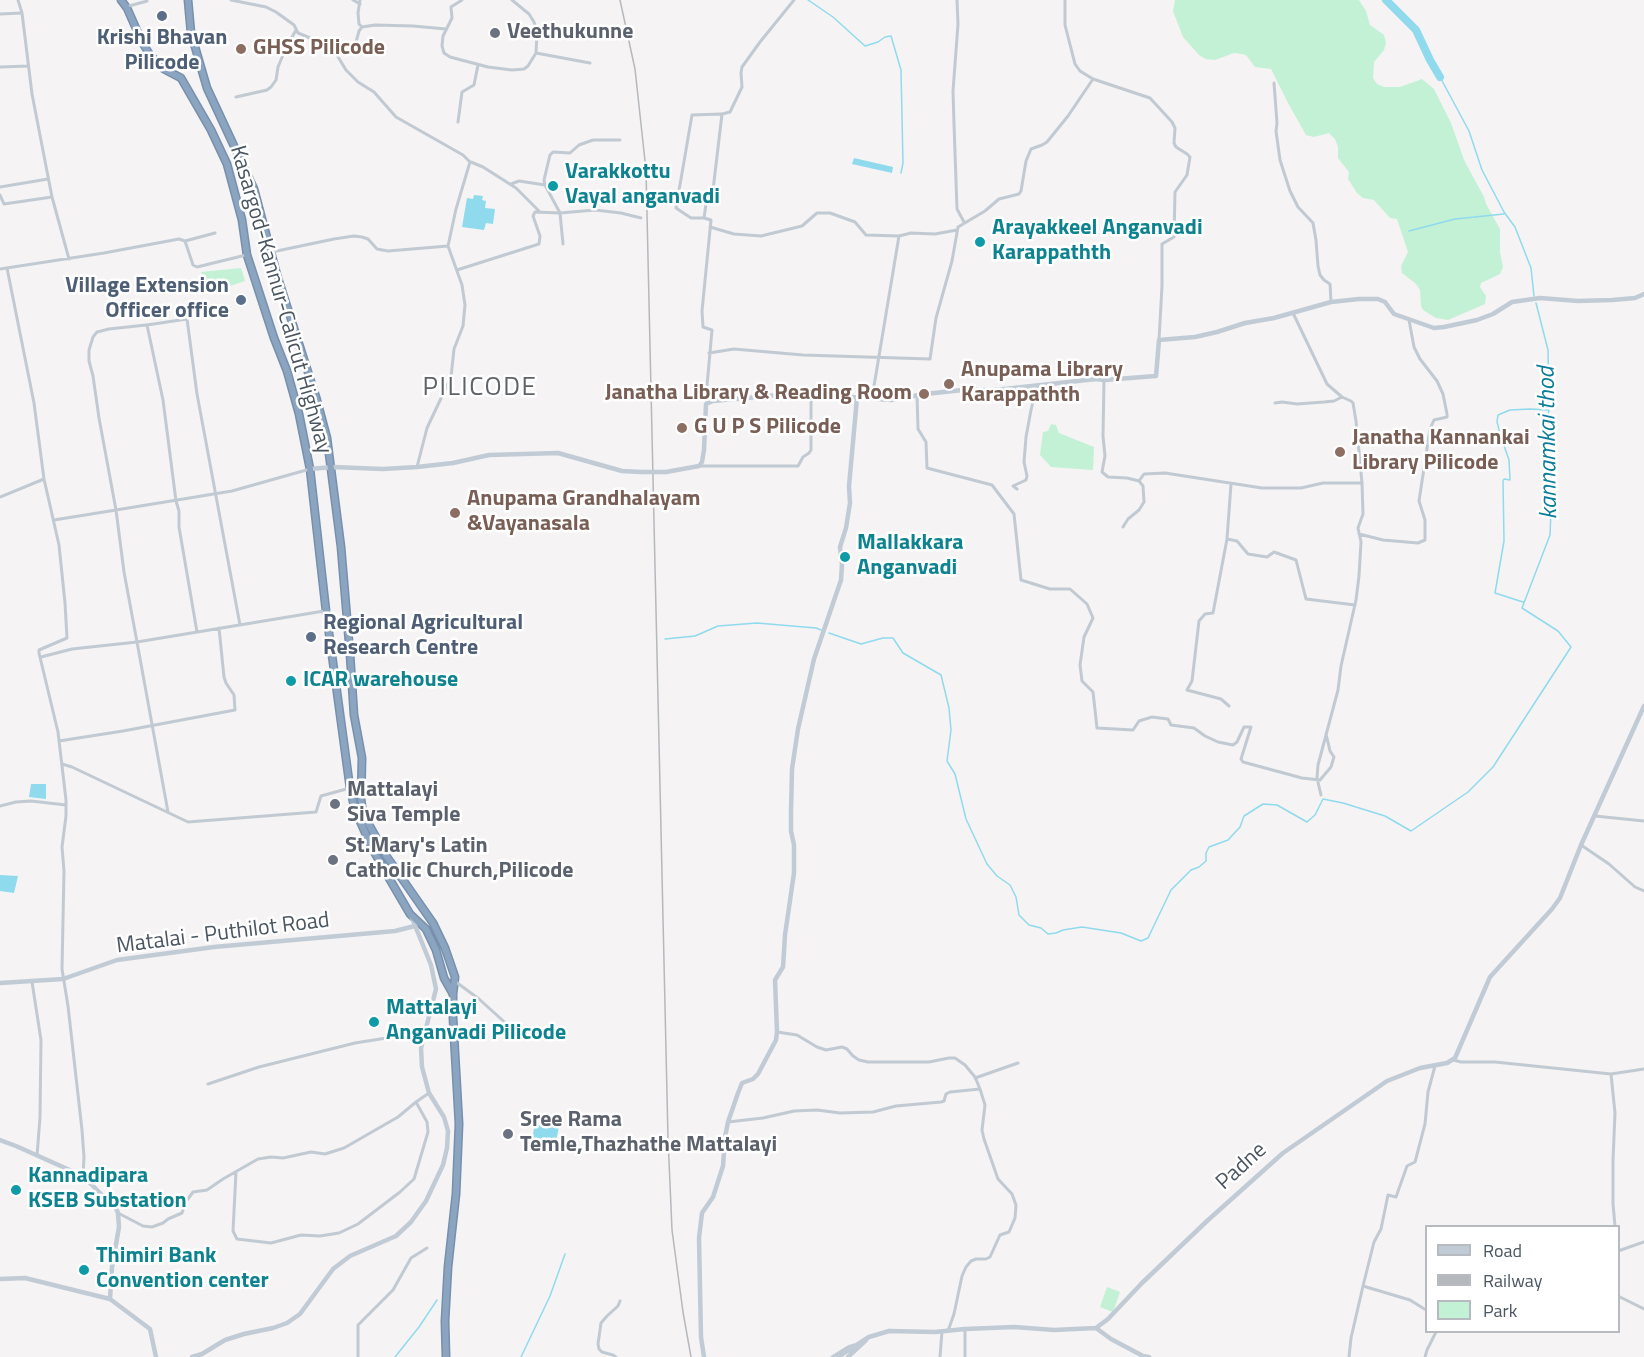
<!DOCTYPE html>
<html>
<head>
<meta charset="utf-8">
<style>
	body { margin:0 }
	#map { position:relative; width:1644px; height:1357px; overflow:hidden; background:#f5f3f3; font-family:"Titillium Web",sans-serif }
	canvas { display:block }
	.legend { position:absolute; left:1425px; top:1225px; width:195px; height:108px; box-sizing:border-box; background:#fff; border:2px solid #b7bbc0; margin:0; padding:8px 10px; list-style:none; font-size:18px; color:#4a5661 }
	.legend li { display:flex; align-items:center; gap:12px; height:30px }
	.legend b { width:30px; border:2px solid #b7bbc0 }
</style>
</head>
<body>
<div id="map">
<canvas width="1644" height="1357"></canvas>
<ul class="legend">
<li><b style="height:8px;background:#c1cbd6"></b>Road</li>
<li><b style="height:8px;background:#b5b8bd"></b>Railway</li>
<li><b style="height:16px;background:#c3f1d5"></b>Park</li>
</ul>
</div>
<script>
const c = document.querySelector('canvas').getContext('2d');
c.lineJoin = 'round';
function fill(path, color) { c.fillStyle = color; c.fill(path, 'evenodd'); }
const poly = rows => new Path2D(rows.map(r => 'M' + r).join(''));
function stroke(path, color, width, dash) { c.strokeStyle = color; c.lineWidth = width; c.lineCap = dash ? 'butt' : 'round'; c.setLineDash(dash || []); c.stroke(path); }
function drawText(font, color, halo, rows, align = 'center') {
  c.font = font + ' "Titillium Web",sans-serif'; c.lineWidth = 5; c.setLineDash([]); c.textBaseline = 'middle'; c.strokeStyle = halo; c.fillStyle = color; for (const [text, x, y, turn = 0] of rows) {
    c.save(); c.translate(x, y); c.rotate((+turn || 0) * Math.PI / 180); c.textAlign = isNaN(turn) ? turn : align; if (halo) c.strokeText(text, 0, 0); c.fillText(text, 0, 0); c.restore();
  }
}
const green = poly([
	[1175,0,1359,0,1366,11,1370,25,1384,35,1386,43,1384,50,1374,62,1373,78,1377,84,1384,87,1400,87,1422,79,1434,89,1451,123,1464,160,1484,197,1486,204,1500,229,1500,252,1503,267,1500,274,1481,283,1480,287,1486,296,1485,304,1448,320,1436,318,1423,310,1421,306,1420,290,1416,284,1402,273,1401,266,1408,252,1397,219,1390,218,1374,200,1363,198,1357,193,1348,179,1349,172,1338,158,1338,147,1335,139,1329,133,1314,137,1306,135,1288,103,1271,69,1255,67,1246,55,1242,54,1234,53,1215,60,1206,59,1199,55,1183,37,1173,11],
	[241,268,245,281,208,293,201,272],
	[1051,424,1056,425,1059,433,1094,447,1093,470,1051,467,1040,455,1043,432,1048,431],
	[1107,1287,1120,1292,1113,1312,1100,1307]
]);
const water = poly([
	[854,158,893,167,892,173,852,164],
	[474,195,483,196,482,200,486,201,485,208,495,209,493,224,486,223,484,230,462,227,467,198,473,199],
	[31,784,46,784,46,799,29,797],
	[0,875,18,876,14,893,0,891],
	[535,1121,559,1126,554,1153,531,1149]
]);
const stream = poly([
	[808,0,833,17,865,46,878,42,885,37,891,36,901,70,903,163,901,173],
	[1440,77,1469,131,1482,170,1504,212,1515,227,1531,268,1534,296],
	[1409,231,1455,219,1504,214],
	[1523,602,1495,593,1504,541,1503,481,1504,479,1510,480,1509,460,1501,437,1497,422,1498,415,1510,410,1530,409,1548,410],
	[829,633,861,644,883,638,893,638,903,653,941,675,949,708,951,730,947,761,955,774,966,819,987,864,997,876,1010,885,1016,897,1019,915,1029,925,1041,928,1048,934,1056,933,1063,930,1082,927,1121,933,1141,941,1148,938,1171,890,1191,870,1199,867,1206,861,1206,853,1209,847,1228,840,1240,827,1244,816,1263,804,1277,805,1307,822,1315,815,1323,799,1343,803,1385,816,1411,831,1468,792,1493,767,1571,647,1558,631,1522,608,1550,535,1552,488,1549,473,1550,462,1545,432,1549,410,1548,350,1536,303],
	[665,639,695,636,718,626,757,623,816,628,821,630],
	[395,1357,419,1327,437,1300],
	[521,1357,550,1296,565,1254]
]);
const river = poly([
	[1386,0,1416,30,1430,60,1440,77]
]);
const street = poly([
	[18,0,22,13,32,94,52,197],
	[231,0,266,7,276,12,294,25,298,33,332,47,346,70,358,82,374,92,396,117,463,155,470,162,456,209,448,246],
	[353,0,360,4],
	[360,0,358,13,359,24,362,27],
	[462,0,451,7,452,18,443,36,442,46,444,53,450,57,488,67,512,70,524,69,528,66,536,53,537,32,534,22,529,14,512,0],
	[957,0,958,24,953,91,954,124,957,209,964,222],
	[1065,0,1065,25,1075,64,1080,71,1093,79,1150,98,1172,122,1175,128,1174,143,1176,147,1187,154,1190,157,1187,175,1175,192,1174,237,1162,244,1162,286,1159,340],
	[127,8,129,6,147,1],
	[0,14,22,13],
	[332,47,351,46,356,42,359,31,362,27,375,25,413,26,446,29],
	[536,53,590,63],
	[0,67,28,66],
	[1274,83,1277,123,1276,131,1280,160,1290,191,1298,207,1313,223,1316,240,1318,266,1320,275,1324,280,1330,284,1331,302],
	[236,97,267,90,271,87,276,80,278,67,286,48,296,30],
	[458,122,462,92,474,85,478,65],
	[471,162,483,167,516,188,539,211],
	[511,184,519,181,545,185,560,213,563,244],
	[545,185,544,180,550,155,553,152,570,153,579,145,593,140,620,140],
	[0,187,48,179],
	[0,195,4,204,52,197,69,259],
	[704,218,691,218,676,208,692,115,721,114],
	[710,227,734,234,761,236,802,226,817,213,830,213,855,222,866,235,899,236],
	[185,241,215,233],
	[272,252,334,239,354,236,362,237,368,239,377,249,388,251,448,246,462,285,465,305,463,326,454,349,451,377,427,428,417,467],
	[7,268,34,403,44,479,59,545,65,603,67,638,39,650,39,653,58,732,66,800,66,816,62,847,64,871,62,969,68,1006,82,1130,84,1157,83,1176],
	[0,269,104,253,179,239,185,241,193,265,197,267,246,255],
	[457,270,539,244,540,236,533,216,535,212,560,213,595,210,621,213,641,218],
	[1293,313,1327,384,1342,397,1351,401,1353,403,1356,421,1362,483],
	[709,353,734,349,803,355,930,359,936,318,952,261,958,227,985,211,999,199,1019,194,1021,191,1026,161,1031,149,1042,145,1047,142,1068,116,1093,79],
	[1104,380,1103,436,1105,456,1102,472,1108,477,1127,478,1139,481,1143,486,1144,502,1139,510,1128,519,1123,527],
	[917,395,918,429,926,442,927,468,992,485,1014,514,1021,580,1050,589,1070,589,1087,604,1093,618,1084,637,1080,665,1082,681,1093,692,1097,728,1133,730,1139,721,1152,717,1168,719,1171,725,1194,728,1205,736,1218,742,1233,745,1237,742,1244,727,1251,727,1241,759,1243,762,1302,778,1320,780,1331,767,1334,757,1330,751,1326,734],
	[872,398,899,236,911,233,935,234,957,230],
	[707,402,706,397,712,330,703,327,702,311,711,220,704,218,707,197,713,190,722,114,730,112,742,87,741,73,742,67,760,42,794,0],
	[1275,403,1282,402,1297,404,1324,402,1334,401,1342,397],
	[699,466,798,466,803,457,809,453,811,450,811,396],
	[310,469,232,491,116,510,124,572,137,642,324,611],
	[1139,481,1144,474,1165,473,1262,488,1301,488,1323,483,1362,483,1363,514,1358,528,1361,542,1359,576,1356,600,1341,666,1338,690,1318,765,1317,778,1321,795],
	[1017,489,1013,486,1026,480,1027,476,1024,462,1026,437,1031,410,1037,385],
	[0,497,44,479],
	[54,520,116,510,99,418,93,376,89,361,89,350,93,337,97,332,109,329,146,325],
	[1359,534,1383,540,1418,543,1425,540,1425,520,1419,501,1430,429,1434,420,1447,417,1447,414,1443,394,1437,381,1420,359,1414,347,1409,320],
	[1227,539,1231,484],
	[197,632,179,527,179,511,176,501,163,400,147,325,187,319,197,394,240,625],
	[41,657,72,649,137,642,168,812],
	[1229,706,1221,699,1187,690,1192,681,1199,621,1205,614,1213,613,1227,539,1237,541,1248,554,1267,557,1274,552,1296,560,1306,599,1355,605],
	[59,741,123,731,235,710,234,695,226,683,224,677,219,628],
	[62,764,72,767,188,822,316,812,321,796,350,788],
	[0,806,16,802,31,801,66,805],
	[1595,816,1644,821],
	[1581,845,1609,864,1635,887,1644,891],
	[32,982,41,1040,40,1117,37,1156],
	[456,982,479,999,510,1027],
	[777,1032,797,1035,817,1047,826,1050,842,1047,847,1049,853,1056,859,1060,868,1062,929,1062,949,1058,955,1058,965,1065,975,1077,980,1089,985,1105,982,1130,984,1139,998,1179,1012,1194,1016,1205,1015,1218,1009,1232,1000,1235,990,1257,986,1259,976,1259,971,1261,966,1267,962,1276,954,1314,948,1331],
	[1453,1060,1461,1062,1495,1062,1611,1074,1644,1069],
	[1611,1074,1615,1113,1613,1160,1613,1204,1615,1226],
	[975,1078,1018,1063],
	[208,1084,259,1067,355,1043,424,1032],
	[728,1122,763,1118,794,1111,817,1110,840,1113,873,1112,896,1106,941,1102,944,1101,946,1094,950,1092,980,1089],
	[236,1172,233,1231,237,1239,271,1243,301,1235,320,1236,339,1233,358,1224,400,1192,414,1179,428,1132,427,1122,416,1102],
	[118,1213,143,1226,152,1227,163,1223,168,1219,182,1213,185,1203,193,1192,207,1190,223,1179,258,1159,271,1157,283,1158,311,1152,325,1154,344,1148,398,1117,416,1102,429,1093],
	[1618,1251,1644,1242],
	[1618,1252,1618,1265],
	[1618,1296,1644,1309],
	[1426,1310,1410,1300,1363,1286,1374,1242,1381,1229,1388,1195,1396,1197,1407,1166,1415,1162,1425,1124,1428,1092,1435,1066],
	[965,1329,965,1357],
	[358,1357,358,1325,393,1290,411,1258,427,1248],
	[616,1357,613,1355,602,1352,599,1349,598,1344,601,1323,607,1316,618,1306,620,1301],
	[832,1357,848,1347,854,1345],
	[940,1357,942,1331],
	[1349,1357,1351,1338,1363,1286],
	[1425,1357,1427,1350,1436,1332]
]);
const secondary = poly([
	[310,469,333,467,383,469,417,467,453,463,489,455,558,453,622,471,642,472],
	[666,472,699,466,702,462,704,450,706,404,713,401,779,395,839,396,891,400,925,394,963,390,995,390,1096,379,1104,380,1156,376,1159,340,1195,337,1217,332,1245,323,1274,318,1331,302,1359,299,1378,299,1385,302,1394,314,1434,328,1444,327,1477,320,1493,314,1512,302,1540,298,1578,301,1612,300,1635,298,1644,294],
	[0,983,63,979,117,960,214,947,395,931,415,926],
	[0,1140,16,1146,83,1176,105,1198,115,1206,118,1213,119,1227,112,1267,110,1299],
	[0,1279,25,1278,110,1299,150,1329,156,1357],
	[1096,1328,1108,1319,1142,1283,1207,1221,1283,1153,1387,1081,1420,1068,1447,1063,1455,1058,1490,977,1552,909,1560,898,1581,845,1644,706],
	[192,1357,202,1354,225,1340,244,1334,273,1328,287,1323,300,1314,333,1269,350,1256,396,1236,411,1222,426,1201,443,1165,447,1148,448,1131,444,1117,429,1093,422,1067,421,1048,436,989,431,965,412,918],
	[704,1357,701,1337,699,1238,702,1213,713,1197,723,1166,725,1137,728,1122,738,1093,742,1083,753,1079,758,1074,776,1040,777,1032,775,980,783,967,785,935,794,873,794,845,791,831,791,812,792,769,798,729,814,659,841,580,842,564,840,547,846,528,850,503,849,486,857,398],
	[838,1357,869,1337,889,1331,935,1332,965,1329,1014,1327,1054,1330,1096,1328,1111,1339,1143,1356,1149,1357],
	[848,1357,866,1340]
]);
const highway = poly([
	[121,0,127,8,142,42,150,55,164,69,181,78,211,130,227,164,242,220,247,255,274,338,287,371,299,414,310,469,326,611,350,788,355,810,372,848,386,873,410,914,426,929,436,950,444,978,453,994],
	[188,0,191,33,207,88,254,189,277,275,316,397,327,438,341,547,350,654,354,715,362,758,361,799,363,814,387,857,433,923,445,948,455,977,453,994,453,1018,459,1124,456,1194,448,1267,445,1321,446,1357]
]);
const rail = poly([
	[620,0,635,69,646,170,668,1138,672,1230,683,1312,691,1357]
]);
const secondaryBridge = poly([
	[642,472,666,472]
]);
const markers = [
	[162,16,6,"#5c6f8a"],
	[495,33,6,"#6b7280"],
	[241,49,6,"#8d6e63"],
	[553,186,6,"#0f9aa8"],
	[980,242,6,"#0f9aa8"],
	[241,300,6,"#5c6f8a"],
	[949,384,6,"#8d6e63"],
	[924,394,6,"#8d6e63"],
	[682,428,6,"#8d6e63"],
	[1340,452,6,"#8d6e63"],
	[455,513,6,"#8d6e63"],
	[845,557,6,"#0f9aa8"],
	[311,637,6,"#5c6f8a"],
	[291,681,6,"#0f9aa8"],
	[335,804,6,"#6b7280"],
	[333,860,6,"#6b7280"],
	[374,1022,6,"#0f9aa8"],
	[508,1134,6,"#6b7280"],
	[16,1190,6,"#0f9aa8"],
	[84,1270,6,"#0f9aa8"]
];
const worshipNames = [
	["Veethukunne",507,33],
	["Mattalayi",347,791],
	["Siva Temple",347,816],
	["St.Mary's Latin",345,847],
	["Catholic Church,Pilicode",345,872],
	["Sree Rama",520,1121],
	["Temle,Thazhathe Mattalayi",520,1146]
];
const serviceNames = [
	["Krishi Bhavan",162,39],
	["Pilicode",162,64],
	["Village Extension",229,287,"right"],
	["Officer office",229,312,"right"],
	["Regional Agricultural",323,624,"left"],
	["Research Centre",323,649,"left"]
];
const educationNames = [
	["GHSS Pilicode",253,49],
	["Anupama Library",961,371],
	["Karappathth",961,396],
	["Janatha Library & Reading Room",912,394,"right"],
	["G U P S Pilicode",694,428],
	["Janatha Kannankai",1352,439],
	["Library Pilicode",1352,464],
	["Anupama Grandhalayam",467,500],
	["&Vayanasala",467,525]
];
const cultureNames = [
	["Varakkottu",565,173],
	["Vayal anganvadi",565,198],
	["Arayakkeel Anganvadi",992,229],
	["Karappathth",992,254],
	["Mallakkara",857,544],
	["Anganvadi",857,569],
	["ICAR warehouse",303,681],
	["Mattalayi",386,1009],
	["Anganvadi Pilicode",386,1034],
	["Kannadipara",28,1177],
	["KSEB Substation",28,1202],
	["Thimiri Bank",96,1257],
	["Convention center",96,1282]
];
const streetNames = [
	["Kasargod-Kannur-Calicut Highway",280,300,74],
	["Matalai - Puthilot Road",223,934,-7],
	["Padne",1242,1167,-42]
];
const waterNames = [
	["kannamkai thod",1549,443,-91]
];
const quarterNames = [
	["PILICODE",480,389]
];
fill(green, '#c3f1d5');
fill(water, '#90daee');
stroke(stream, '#90daee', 1.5);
stroke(river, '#90daee', 8);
stroke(highway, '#7690ad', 9);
stroke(street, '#c1cad2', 3);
stroke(secondary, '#c1cbd6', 4.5);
stroke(highway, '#8ba5c1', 6);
stroke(rail, '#b5b8bd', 1.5);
stroke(secondaryBridge, '#c1cbd6', 4.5);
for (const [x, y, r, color] of markers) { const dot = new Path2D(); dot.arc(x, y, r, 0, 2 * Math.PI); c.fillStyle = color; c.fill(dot); stroke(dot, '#fff', 2); }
drawText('bold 22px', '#5b616d', '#fff', worshipNames, 'left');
drawText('bold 22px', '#4e5e75', '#fff', serviceNames);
drawText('bold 22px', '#785e54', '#fff', educationNames, 'left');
drawText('bold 22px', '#0d838f', '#fff', cultureNames, 'left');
drawText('22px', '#4a5661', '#fff', streetNames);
drawText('italic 24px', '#0c7c9b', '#fff', waterNames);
c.letterSpacing = '1.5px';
drawText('26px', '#5f6368', '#fff', quarterNames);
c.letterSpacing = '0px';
</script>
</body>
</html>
